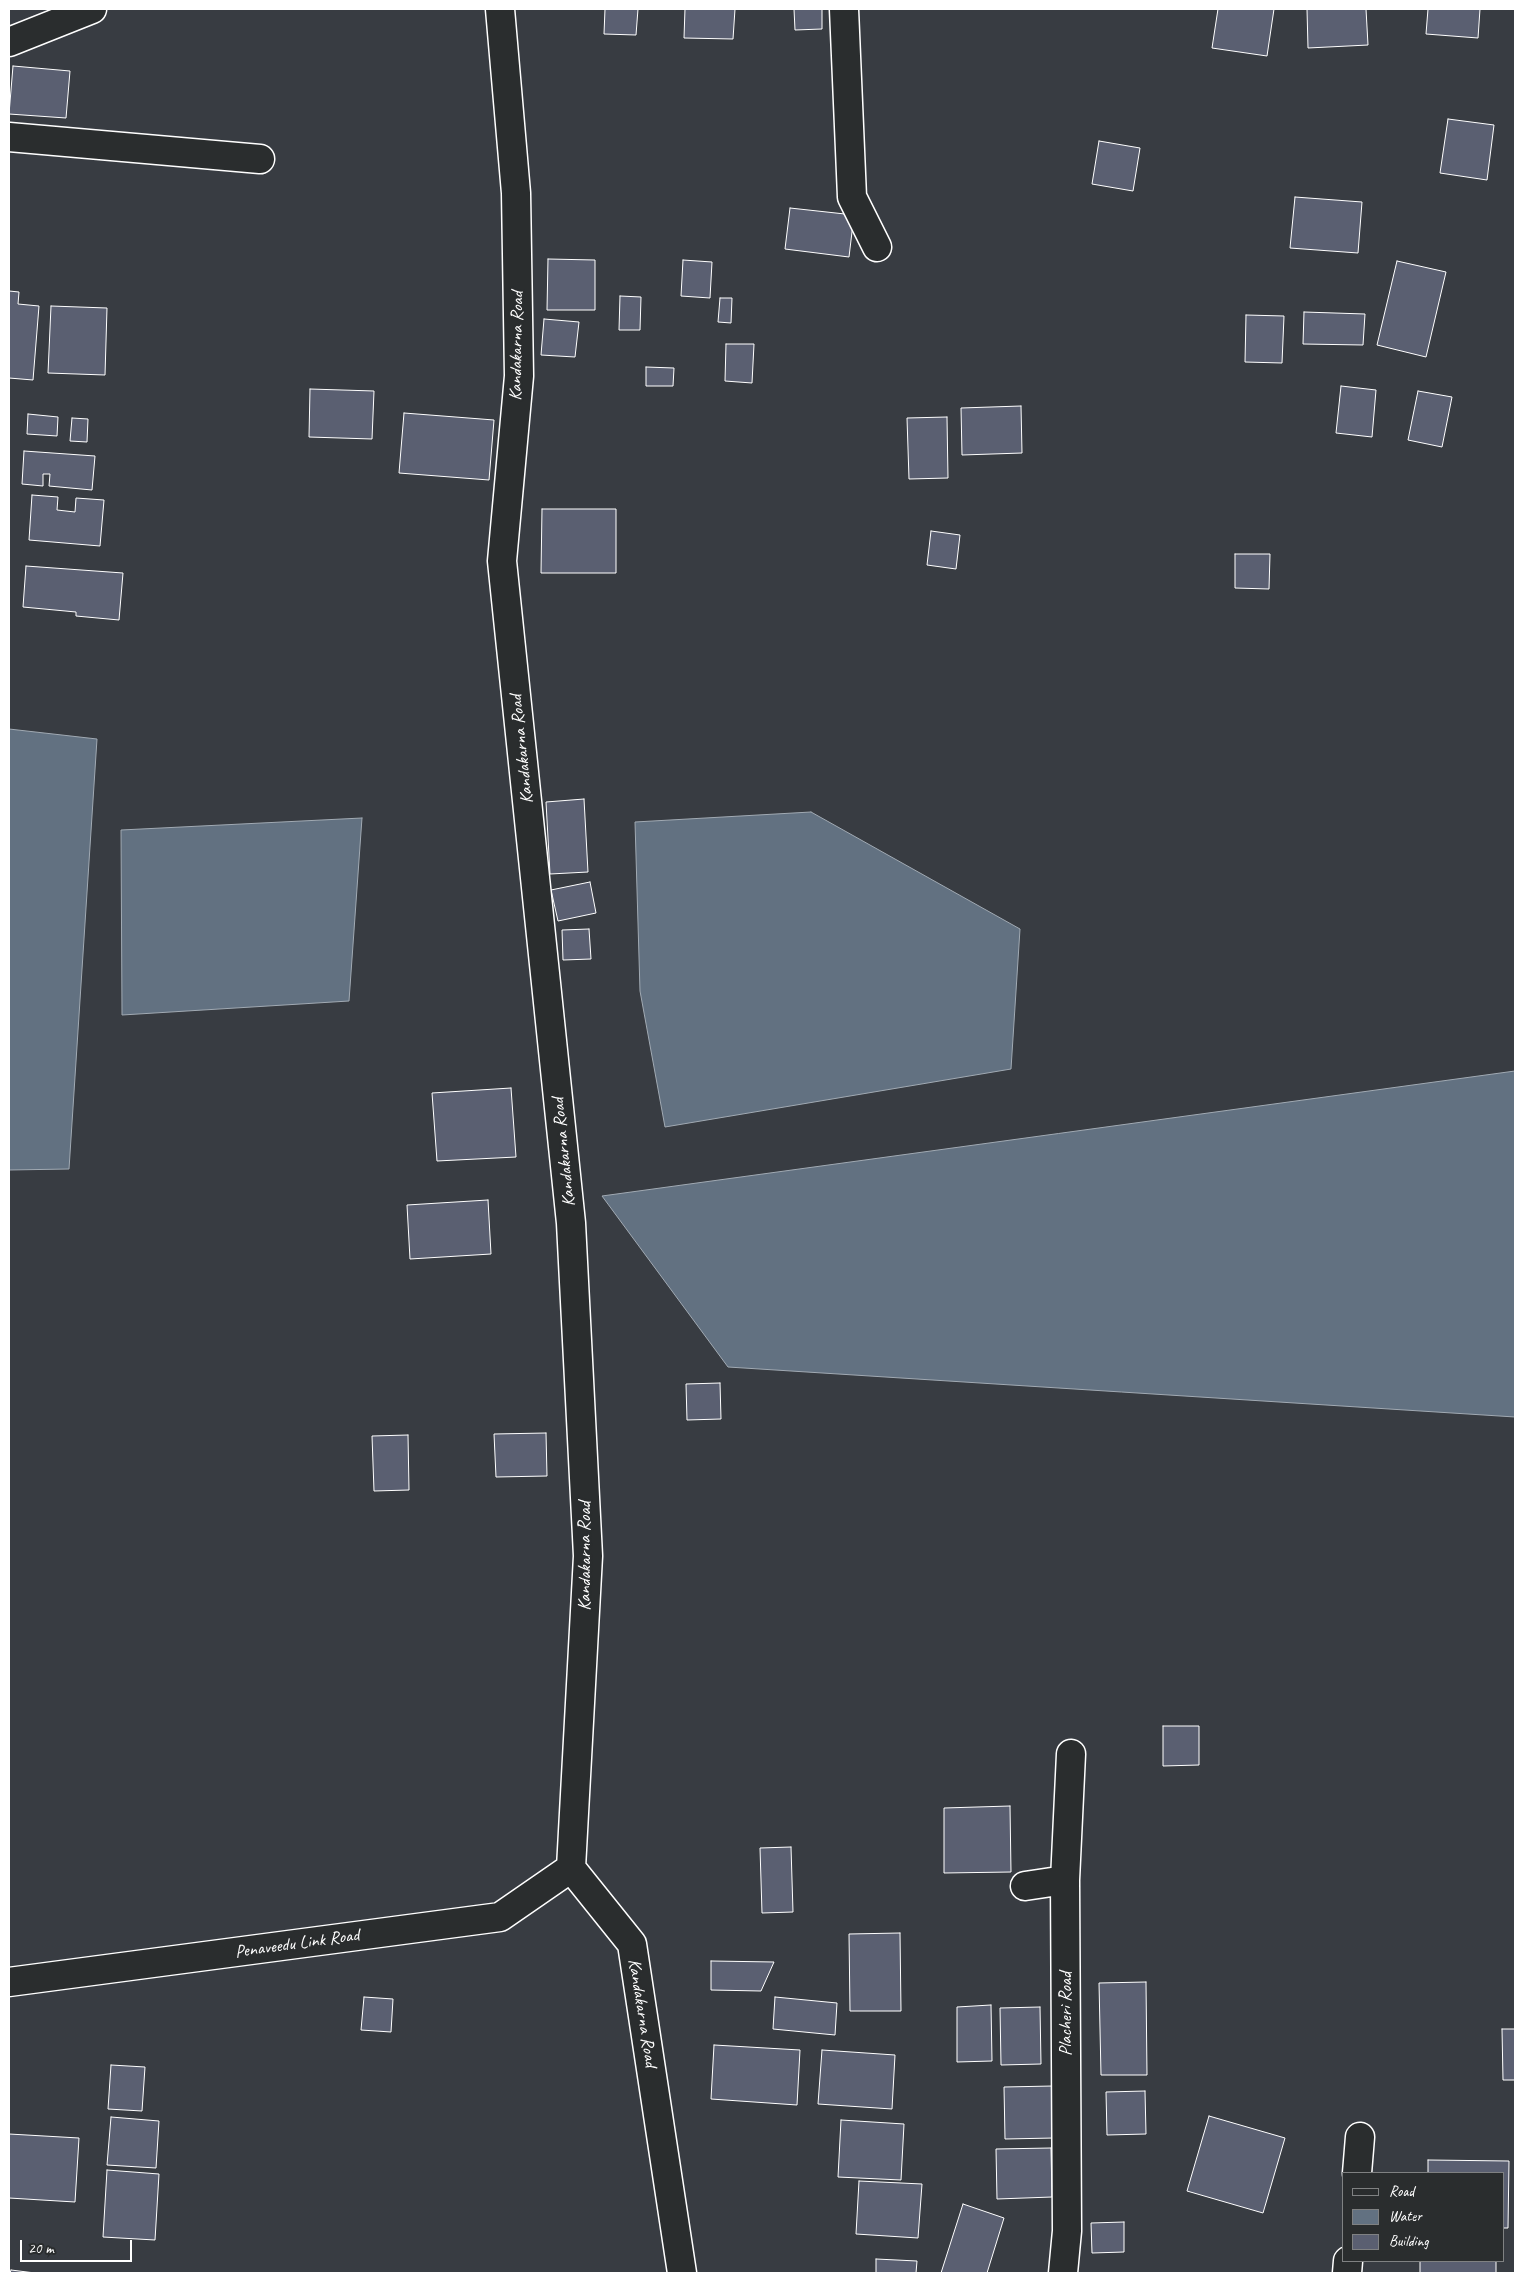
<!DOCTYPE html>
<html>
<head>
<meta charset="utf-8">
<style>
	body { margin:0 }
	#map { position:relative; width:1524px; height:2282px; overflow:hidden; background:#383c42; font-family:Caveat,sans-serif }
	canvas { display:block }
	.frame { position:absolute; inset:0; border:10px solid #fff; pointer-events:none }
	.legend { position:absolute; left:1342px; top:2172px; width:162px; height:90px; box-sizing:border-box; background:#2a2d2e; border:1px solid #7f8182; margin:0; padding:6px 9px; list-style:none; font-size:15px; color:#fff }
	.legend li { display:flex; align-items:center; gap:10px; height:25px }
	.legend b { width:25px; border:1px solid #7f8182 }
	.scale { position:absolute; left:20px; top:2240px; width:112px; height:22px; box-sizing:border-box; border:2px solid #fff; border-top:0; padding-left:6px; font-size:15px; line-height:18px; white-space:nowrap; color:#fff; -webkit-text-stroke:4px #2a2d2e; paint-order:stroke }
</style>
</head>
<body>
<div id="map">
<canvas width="1524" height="2282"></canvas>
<div class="frame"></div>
<ul class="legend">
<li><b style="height:6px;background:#2a2d2e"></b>Road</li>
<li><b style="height:14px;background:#627181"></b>Water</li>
<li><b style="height:14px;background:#5a5f71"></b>Building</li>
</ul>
<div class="scale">20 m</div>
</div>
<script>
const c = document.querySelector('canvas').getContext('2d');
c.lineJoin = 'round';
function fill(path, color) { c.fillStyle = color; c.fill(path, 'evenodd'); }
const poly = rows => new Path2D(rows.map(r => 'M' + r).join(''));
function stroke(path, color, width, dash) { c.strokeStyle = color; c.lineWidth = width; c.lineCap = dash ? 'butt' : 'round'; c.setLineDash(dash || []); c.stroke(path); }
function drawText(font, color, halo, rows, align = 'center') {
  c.font = font + ' Caveat,sans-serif'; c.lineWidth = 4.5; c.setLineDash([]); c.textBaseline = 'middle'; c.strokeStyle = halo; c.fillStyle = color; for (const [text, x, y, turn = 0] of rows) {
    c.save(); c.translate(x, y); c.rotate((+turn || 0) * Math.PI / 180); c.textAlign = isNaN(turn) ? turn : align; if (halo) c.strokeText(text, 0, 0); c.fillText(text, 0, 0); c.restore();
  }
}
const water = poly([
	[9,729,97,739,69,1169,9,1170,9,729],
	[811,812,1020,929,1011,1069,665,1127,640,991,635,822,811,812],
	[362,818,349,1001,122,1015,121,830,362,818],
	[1515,1071,1515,1417,728,1367,602,1196,1515,1071]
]);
const building = poly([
	[605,9,638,9,636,35,604,34,605,9],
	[685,9,735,9,733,39,684,38,685,9],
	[794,9,822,9,822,29,795,30,794,9],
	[1218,9,1274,9,1267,56,1212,48,1218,9],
	[1307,9,1366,9,1368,45,1308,48,1307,9],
	[1428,9,1480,9,1478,38,1426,34,1428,9],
	[13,66,70,71,66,118,9,114,13,66],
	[1448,119,1494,125,1487,180,1440,173,1448,119],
	[1099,141,1140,148,1133,191,1092,184,1099,141],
	[1295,197,1362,202,1358,253,1290,248,1295,197],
	[790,208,854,215,849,257,785,249,790,208],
	[548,259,595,260,595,310,547,310,548,259],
	[683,260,712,262,710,298,681,296,683,260],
	[1397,261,1446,272,1426,357,1377,345,1397,261],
	[9,291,19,292,18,304,39,306,33,380,9,378,9,291],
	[620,296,641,297,640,330,619,330,620,296],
	[720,298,732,298,731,323,718,322,720,298],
	[51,306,107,308,105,375,48,373,51,306],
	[1304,312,1365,314,1363,345,1303,344,1304,312],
	[1246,315,1284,316,1282,363,1245,362,1246,315],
	[544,319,579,322,575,357,541,355,544,319],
	[726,344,754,344,752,383,725,381,726,344],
	[646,367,674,368,673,386,646,386,646,367],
	[1341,386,1376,390,1372,437,1336,433,1341,386],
	[310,389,374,391,372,439,309,437,310,389],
	[1418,391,1452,397,1442,447,1408,440,1418,391],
	[1021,406,1022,453,962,455,961,408,1021,406],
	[404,413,494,420,489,480,399,473,404,413],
	[28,414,58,417,57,436,27,434,28,414],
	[947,417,948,478,909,479,907,418,947,417],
	[72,418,88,419,87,442,70,441,72,418],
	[24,451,95,456,92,490,49,486,50,474,43,474,43,486,22,484,24,451],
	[32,495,58,497,57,510,75,512,76,498,104,500,100,546,29,540,32,495],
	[542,509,616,509,616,573,541,573,542,509],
	[931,531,960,535,956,569,927,565,931,531],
	[1235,554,1270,554,1269,589,1235,588,1235,554],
	[26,566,123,573,119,620,76,616,76,612,23,607,26,566],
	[584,799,588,872,550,874,546,802,584,799],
	[590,882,596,913,558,921,551,890,590,882],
	[589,929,591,959,563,960,562,930,589,929],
	[511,1088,516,1157,437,1161,432,1093,511,1088],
	[488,1200,491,1254,410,1259,407,1205,488,1200],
	[720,1383,721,1419,687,1420,686,1384,720,1383],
	[546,1433,547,1476,496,1477,494,1434,546,1433],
	[408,1435,409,1490,374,1491,372,1436,408,1435],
	[1163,1726,1199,1726,1199,1765,1163,1766,1163,1726],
	[1010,1806,1011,1872,944,1873,944,1808,1010,1806],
	[791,1847,793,1912,762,1913,760,1848,791,1847],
	[900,1933,901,2011,850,2011,849,1934,900,1933],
	[711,1961,774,1962,761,1991,711,1990,711,1961],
	[1146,1982,1147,2075,1101,2075,1099,1983,1146,1982],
	[364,1997,393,1999,391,2032,361,2030,364,1997],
	[775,1997,837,2003,835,2035,773,2029,775,1997],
	[991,2005,992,2061,957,2062,957,2007,991,2005],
	[1040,2007,1041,2064,1001,2065,1000,2008,1040,2007],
	[1502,2029,1515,2029,1515,2080,1503,2080,1502,2029],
	[714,2045,800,2050,797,2105,711,2099,714,2045],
	[822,2050,895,2055,892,2109,818,2104,822,2050],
	[111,2065,145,2067,142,2111,108,2109,111,2065],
	[1053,2086,1054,2138,1005,2139,1004,2087,1053,2086],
	[1145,2091,1146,2134,1107,2135,1106,2092,1145,2091],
	[1209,2116,1285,2138,1263,2213,1187,2191,1209,2116],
	[111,2117,159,2121,156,2168,107,2165,111,2117],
	[841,2120,904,2124,901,2180,838,2177,841,2120],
	[9,2134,79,2138,75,2202,9,2198,9,2134],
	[1051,2148,1052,2197,997,2199,996,2149,1051,2148],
	[1428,2160,1509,2161,1508,2228,1503,2228,1503,2173,1428,2173,1428,2160],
	[107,2170,159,2174,155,2240,103,2237,107,2170],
	[859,2181,922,2184,918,2238,856,2234,859,2181],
	[963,2204,1004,2218,987,2273,941,2273,963,2204],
	[1124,2222,1124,2252,1092,2253,1091,2223,1124,2222],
	[876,2259,917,2261,916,2273,876,2273,876,2259],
	[1420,2261,1496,2261,1496,2273,1420,2273,1420,2261],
	[11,2270,35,2273,10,2273,11,2270]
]);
const street = poly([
	[500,9,516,193,519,376,502,561,571,1223,588,1556,571,1868,632,1944,682,2273],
	[844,9,852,197,877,247],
	[9,42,92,9],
	[9,137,260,159],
	[1025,1886,1065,1880],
	[9,1982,500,1917,571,1868],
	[1357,2173,1360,2137],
	[1063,2273,1067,2231,1065,1880,1071,1754],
	[1347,2273,1348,2261]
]);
const streetNames = [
	["Kandakarna Road",517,346,-89],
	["Kandakarna Road",522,749,-96],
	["Kandakarna Road",564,1152,-96],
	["Kandakarna Road",585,1556,-90],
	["Penaveedu Link Road",297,1944,-8],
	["Kandakarna Road",642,2013,81],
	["Placheri Road",1066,2014,-90]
];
fill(water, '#627181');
stroke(water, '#a1aab3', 1);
fill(building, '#5a5f71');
stroke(building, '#fff', 1);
stroke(street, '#fff', 31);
stroke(street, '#2a2d2e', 28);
drawText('18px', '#fff', '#2a2d2e', streetNames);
</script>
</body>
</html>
